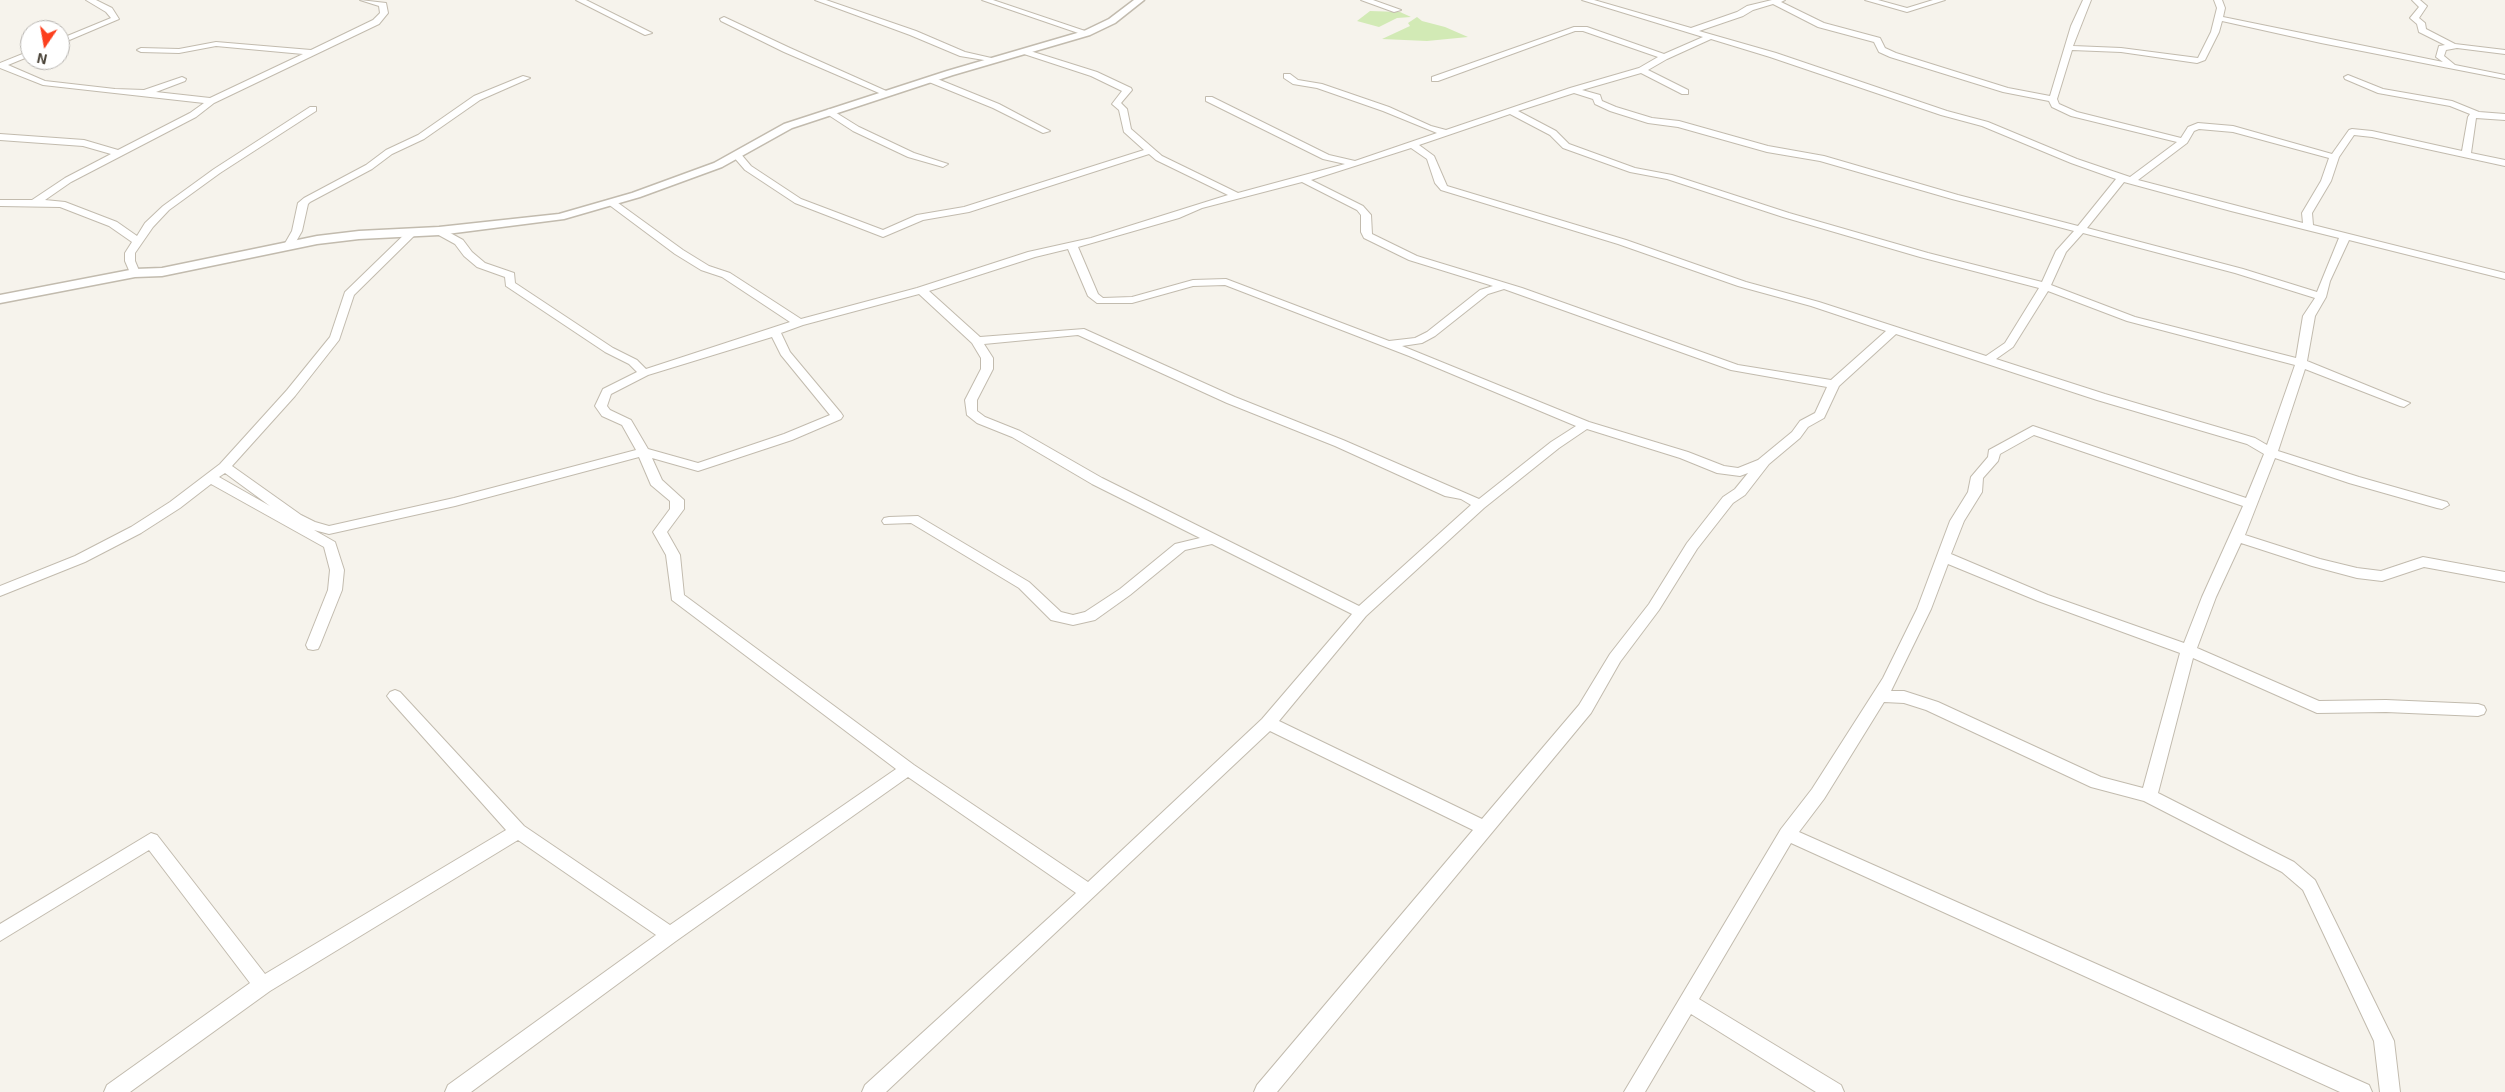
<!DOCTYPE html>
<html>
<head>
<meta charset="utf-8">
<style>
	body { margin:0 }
	#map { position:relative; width:2505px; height:1092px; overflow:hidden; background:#f6f3ec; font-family:"Exo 2",sans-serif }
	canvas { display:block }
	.north { position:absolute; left:20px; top:20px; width:50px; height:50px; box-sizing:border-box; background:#fff; border:1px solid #b7b4b0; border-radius:50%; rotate:192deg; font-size:14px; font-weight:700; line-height:20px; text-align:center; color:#4b4439 }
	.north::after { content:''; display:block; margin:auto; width:18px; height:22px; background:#fc3f1d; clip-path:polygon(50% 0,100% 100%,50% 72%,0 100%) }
</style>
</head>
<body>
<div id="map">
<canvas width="2505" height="1092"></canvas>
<div class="north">N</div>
</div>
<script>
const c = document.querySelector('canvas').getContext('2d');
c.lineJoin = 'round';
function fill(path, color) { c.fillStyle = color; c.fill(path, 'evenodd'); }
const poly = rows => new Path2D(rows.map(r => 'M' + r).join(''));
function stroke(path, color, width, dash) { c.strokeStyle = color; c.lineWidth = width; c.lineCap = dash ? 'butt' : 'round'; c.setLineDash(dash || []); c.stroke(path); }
const green = poly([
	[1370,11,1400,12,1411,17,1397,18,1379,27,1357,21],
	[1417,17,1422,21,1445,27,1468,37,1427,41,1382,39,1410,26,1408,23]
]);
const minor = poly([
	[86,0,96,0,112,8,119,19,60,44,60,39,111,18,106,12,86,0],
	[360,0,386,3,388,13,379,24,214,103,196,117,71,182,45,200,65,202,117,222,137,236,145,223,163,206,214,169,310,107,316,107,316,111,220,173,169,210,153,227,135,253,135,261,140,273,139,275,131,275,125,261,125,253,132,242,109,226,60,207,0,206,0,200,32,200,65,178,111,154,83,146,0,140,0,134,84,140,118,150,190,113,204,103,43,85,0,68,0,63,30,51,30,56,8,65,45,81,115,89,144,90,182,77,186,79,185,81,156,92,210,98,303,54,216,46,179,53,141,52,137,50,141,48,179,49,216,42,311,50,373,20,380,13,379,6,360,0],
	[576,0,586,0,652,33,645,35,576,0],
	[815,0,826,0,916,31,965,52,1000,60,996,62,960,56,910,35,815,0],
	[982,0,993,0,1091,33,1084,35,982,0],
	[1361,0,1373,0,1401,10,1394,12,1361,0],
	[1582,0,1594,0,1691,28,1737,12,1747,6,1772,0,1785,0,1781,2,1824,23,1880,38,1885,48,1896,53,2008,88,2050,96,2071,26,2083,0,2091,0,2073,46,2121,48,2198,58,2211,32,2217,8,2214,0,2222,0,2225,8,2223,17,2443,62,2436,57,2439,46,2445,45,2419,32,2417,24,2410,18,2419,7,2412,0,2420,0,2427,6,2419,18,2425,23,2426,29,2455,44,2505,50,2505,54,2457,48,2446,50,2444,56,2455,65,2505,75,2505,79,2321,43,2222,21,2219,32,2205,60,2197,63,2121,52,2072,50,2057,99,2059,104,2077,112,2181,138,2188,127,2198,123,2233,126,2332,154,2349,130,2352,129,2372,131,2462,151,2468,117,2470,114,2450,106,2378,93,2345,79,2344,77,2348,75,2383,89,2452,101,2479,112,2505,114,2505,120,2476,118,2471,153,2505,160,2505,166,2372,137,2354,135,2339,157,2331,181,2312,213,2313,225,2505,273,2505,279,2349,240,2330,281,2326,297,2315,316,2307,361,2410,403,2404,407,2400,406,2305,369,2278,451,2359,477,2447,502,2449,505,2442,509,2437,508,2349,483,2275,458,2245,535,2320,559,2357,568,2381,571,2423,557,2505,572,2505,582,2424,567,2382,581,2357,578,2312,566,2241,543,2216,597,2197,648,2319,701,2386,700,2478,704,2484,706,2486,710,2484,714,2478,716,2386,712,2317,713,2193,658,2158,793,2294,862,2315,880,2394,1041,2400,1092,2380,1092,2374,1041,2303,890,2282,872,2144,801,2091,787,1926,710,1904,703,1884,702,1824,799,1799,832,2369,1085,2372,1092,2340,1092,1791,843,1699,999,1841,1085,1844,1092,1816,1092,1691,1014,1645,1092,1624,1092,1781,829,1812,789,1883,678,1917,609,1950,521,1968,492,1971,477,1988,457,1989,450,2033,426,2246,498,2264,454,2247,444,2097,400,1896,334,1839,386,1824,418,1808,427,1800,438,1769,464,1745,495,1733,503,1697,549,1659,610,1620,662,1591,713,1277,1092,1254,1092,1257,1085,1473,830,1270,731,886,1092,862,1092,865,1085,1076,893,908,777,676,941,471,1092,445,1092,448,1085,656,935,518,840,270,991,130,1092,104,1092,107,1085,250,983,149,850,0,941,0,924,151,833,157,835,265,974,506,830,390,700,387,696,390,692,395,690,400,692,524,826,670,925,896,769,672,600,666,555,653,532,670,509,670,501,651,485,639,457,455,506,329,534,314,530,335,542,344,570,342,590,320,645,318,649,313,650,308,649,306,645,328,590,330,570,324,547,211,484,180,508,141,533,85,562,0,596,0,586,75,556,131,527,170,502,220,464,287,390,330,337,345,292,410,229,419,231,354,295,339,340,295,396,232,466,301,515,315,522,329,526,454,498,636,450,622,425,602,416,595,406,603,389,637,372,629,364,605,352,506,286,505,277,477,267,464,256,455,244,435,233,435,229,443,229,463,240,472,252,485,263,514,273,515,283,613,348,637,360,646,369,790,322,722,277,701,270,675,254,608,204,608,200,614,200,683,250,709,266,730,273,801,319,917,288,1028,252,1091,238,1228,195,1156,160,1149,154,969,212,923,220,883,237,795,203,745,170,732,155,734,153,740,153,751,166,801,199,883,230,917,215,964,207,1144,150,1124,132,1119,110,1112,104,1122,91,1091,76,1024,54,1024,50,1027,50,1097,72,1131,88,1132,90,1121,103,1127,109,1131,129,1162,156,1238,193,1345,164,1323,159,1206,101,1206,97,1212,97,1329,155,1355,161,1437,133,1383,111,1317,88,1293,84,1284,78,1284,74,1290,74,1298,80,1322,84,1389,107,1431,126,1446,130,1570,88,1639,68,1658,57,1583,31,1575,31,1438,81,1432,81,1432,77,1574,27,1587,27,1664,54,1703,37,1582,0],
	[1773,4,1818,27,1874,42,1879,52,1890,57,2003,92,2049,101,2052,107,2071,116,2177,142,2130,177,2077,159,1988,122,1947,111,1776,53,1699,31,1743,16,1753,10,1773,4],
	[1711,39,1770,57,1941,115,1982,126,2071,163,2116,179,2078,226,1958,195,1824,156,1768,146,1679,121,1652,118,1616,107,1602,101,1600,95,1582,90,1641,73,1682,94,1688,94,1688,90,1648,70,1667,59,1711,39],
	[1574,93,1593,99,1595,104,1610,111,1648,123,1678,127,1767,152,1820,161,1952,199,2074,231,2056,251,2042,282,1928,253,1789,213,1672,175,1635,168,1569,144,1556,131,1518,111,1574,93],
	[1510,114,1550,135,1563,148,1630,172,1667,179,1783,217,1920,257,2039,288,2005,343,1986,356,1819,302,1746,282,1626,240,1447,186,1434,156,1419,145,1510,114],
	[2199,129,2233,132,2329,158,2321,181,2302,213,2303,223,2138,180,2187,143,2194,131,2199,129],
	[1411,148,1427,159,1435,183,1441,190,1618,244,1738,286,1811,306,1886,331,1831,380,1738,365,1522,288,1417,256,1372,234,1371,215,1363,206,1311,180,1411,148],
	[1302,182,1357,210,1361,215,1361,232,1364,238,1409,260,1493,286,1480,290,1427,332,1415,338,1389,341,1226,279,1193,280,1132,297,1103,298,1098,294,1078,247,1179,218,1202,208,1302,182],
	[2124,182,2231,211,2339,238,2317,292,2243,269,2087,228,2124,182],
	[2083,233,2235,273,2315,298,2303,316,2296,358,2135,317,2051,285,2066,252,2083,233],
	[1068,249,1088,296,1097,303,1132,303,1193,286,1225,285,1409,356,1576,426,1551,442,1479,499,1343,440,1235,397,1084,329,980,337,929,291,1035,257,1068,249],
	[1504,289,1731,370,1827,387,1815,413,1800,421,1792,432,1758,460,1738,468,1724,466,1688,452,1589,422,1402,346,1422,343,1435,336,1488,294,1504,289],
	[2048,291,2127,321,2295,365,2267,445,2255,438,2105,394,1996,359,2013,347,2048,291],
	[919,294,972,343,981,358,981,369,965,400,967,415,977,423,1012,437,1092,484,1200,538,1175,544,1120,589,1085,612,1073,615,1061,612,1029,582,918,516,889,517,884,518,882,521,884,524,911,523,1019,588,1051,620,1073,625,1095,620,1130,595,1185,550,1212,544,1352,614,1262,719,1088,882,914,765,684,595,680,555,667,532,684,509,684,500,662,480,652,458,698,471,792,440,841,419,843,416,841,413,790,352,781,333,803,325,919,294],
	[1078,335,1227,403,1335,446,1445,496,1461,499,1471,505,1359,606,1102,478,1020,431,985,417,977,411,977,400,993,369,993,358,984,344,1078,335],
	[772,337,781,355,830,415,784,434,698,463,648,449,631,420,610,410,607,406,611,394,648,375,772,337],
	[1587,429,1680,458,1717,473,1740,476,1748,473,1735,489,1723,497,1687,543,1649,604,1610,654,1579,705,1482,819,1279,721,1366,616,1484,508,1559,448,1587,429],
	[2034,435,2243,506,2202,597,2184,643,2048,595,1951,554,1964,521,1982,492,1983,478,1998,461,2000,454,2034,435],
	[225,473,270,506,219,477,225,473],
	[1948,564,2038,601,2180,653,2143,788,2101,777,1938,702,1904,691,1891,691,1931,609,1948,564],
	[1865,0,1878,0,1907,8,1933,0,1945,0,1907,12,1865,0],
	[724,17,790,48,893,94,886,96,784,52,721,21,720,19,724,17],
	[523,76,530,78,480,100,424,139,392,154,372,169,310,202,308,204,302,231,293,247,285,247,284,245,292,231,298,203,304,198,366,165,386,150,418,135,474,96,523,76],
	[929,78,935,78,999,104,1050,131,1043,133,993,108,929,82,929,78],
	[830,109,859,127,914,153,948,164,943,167,908,157,853,131,827,114,827,110,830,109]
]);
const tertiary = poly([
	[1134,0,1144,0,1115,23,1090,35,953,75,792,128,722,167,640,197,564,219,439,235,359,239,317,244,162,276,135,277,0,303,0,295,135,269,162,268,317,236,359,231,439,227,559,214,632,193,714,163,784,124,947,71,1084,31,1109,19,1134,0]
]);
fill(green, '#d2eab5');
stroke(minor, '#c2bbae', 2);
stroke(tertiary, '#c2bbae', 3);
fill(minor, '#fff');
fill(tertiary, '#fff');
</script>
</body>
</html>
